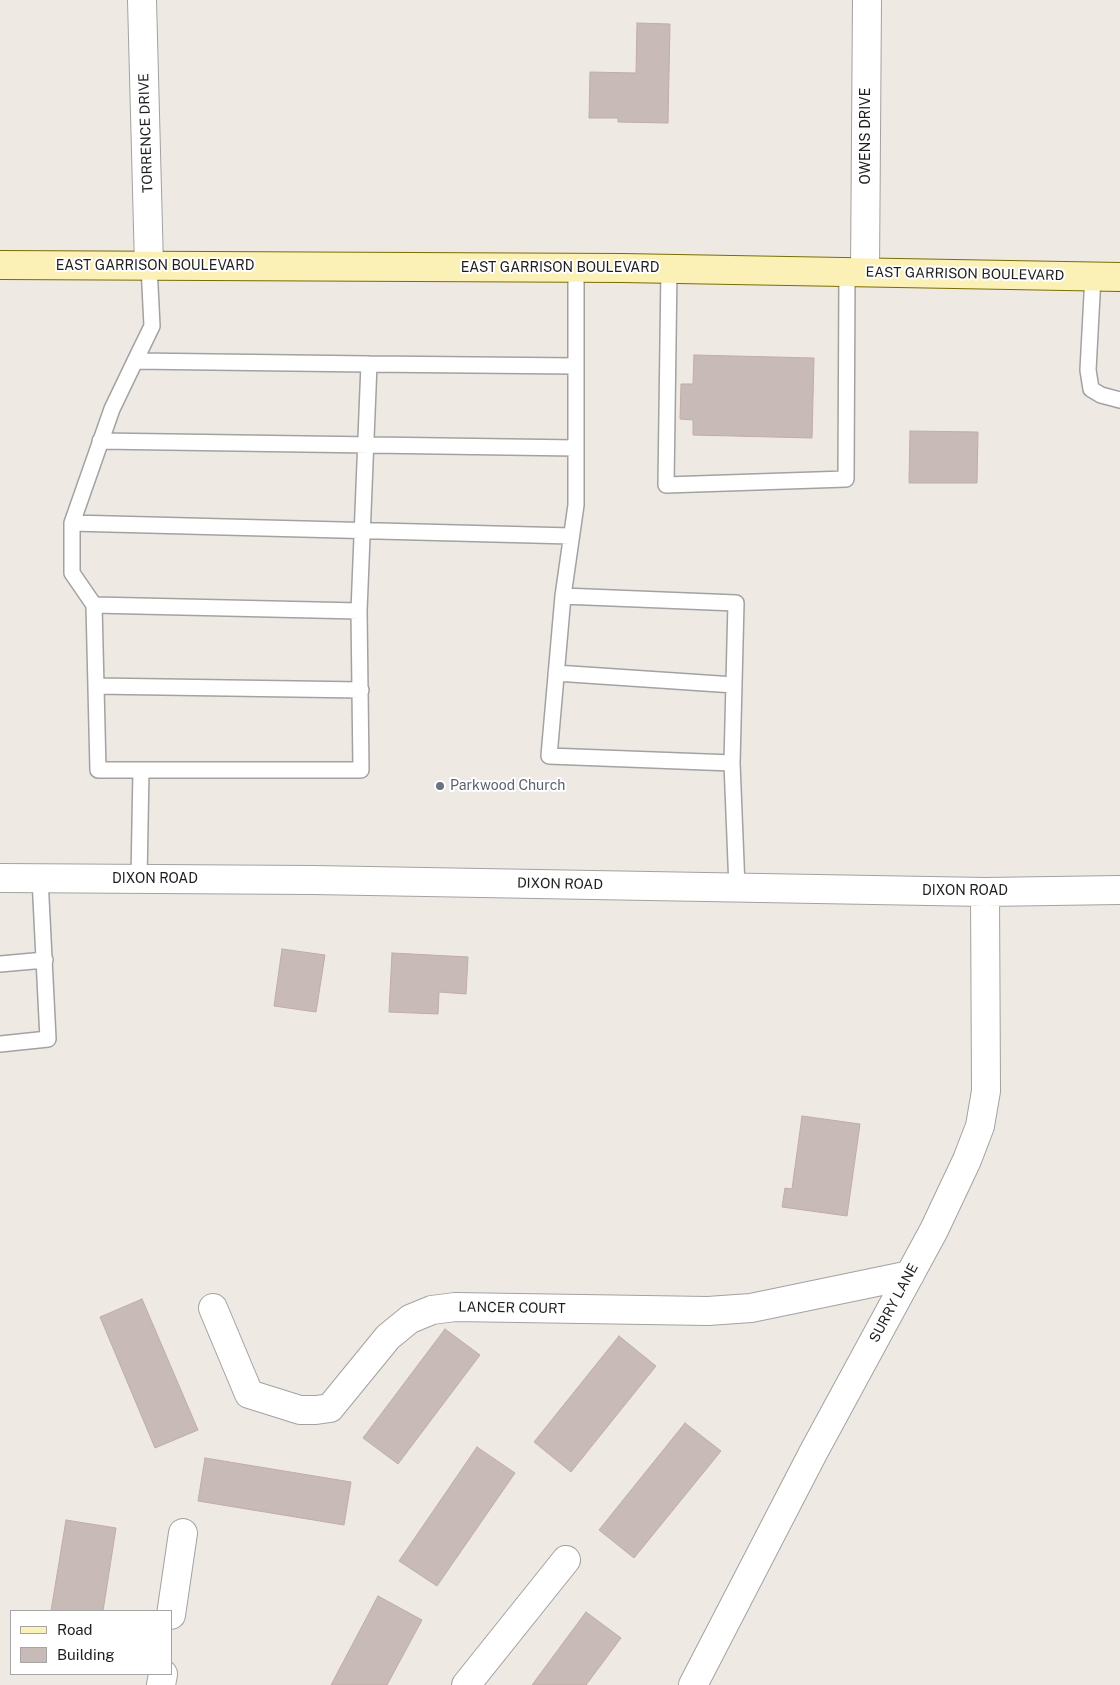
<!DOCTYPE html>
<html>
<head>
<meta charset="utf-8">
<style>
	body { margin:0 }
	#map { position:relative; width:1120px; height:1685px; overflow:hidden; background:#efe9e4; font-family:"Public Sans",sans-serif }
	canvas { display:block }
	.legend { position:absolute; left:10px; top:1610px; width:162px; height:65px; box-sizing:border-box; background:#fff; border:1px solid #a5a5a5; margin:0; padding:6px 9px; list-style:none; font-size:15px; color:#1e1e1e }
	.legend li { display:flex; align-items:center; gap:10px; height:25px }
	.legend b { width:25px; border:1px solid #a5a5a5 }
</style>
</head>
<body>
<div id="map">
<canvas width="1120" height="1685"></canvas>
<ul class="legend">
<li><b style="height:6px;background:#fbf1b6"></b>Road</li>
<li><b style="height:14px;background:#c7bab7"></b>Building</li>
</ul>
</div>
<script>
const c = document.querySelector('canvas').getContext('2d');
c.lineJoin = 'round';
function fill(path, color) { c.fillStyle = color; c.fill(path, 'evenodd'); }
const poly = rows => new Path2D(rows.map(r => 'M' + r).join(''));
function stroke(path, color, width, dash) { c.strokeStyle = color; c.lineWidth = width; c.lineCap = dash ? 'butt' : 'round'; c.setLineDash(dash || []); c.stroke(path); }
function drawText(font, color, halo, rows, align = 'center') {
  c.font = font + ' "Public Sans",sans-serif'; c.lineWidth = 4; c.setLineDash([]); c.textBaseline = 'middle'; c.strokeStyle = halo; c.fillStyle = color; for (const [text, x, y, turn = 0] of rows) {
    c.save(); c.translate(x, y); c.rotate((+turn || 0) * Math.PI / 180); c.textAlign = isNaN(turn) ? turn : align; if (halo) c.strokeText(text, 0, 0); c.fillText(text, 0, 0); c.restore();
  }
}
const building = poly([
	[637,23,670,24,668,123,618,122,618,118,589,118,590,72,636,73,637,23],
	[694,355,814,358,812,438,693,435,693,420,680,419,681,384,693,384,694,355],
	[910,431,978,432,977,483,909,483,910,431],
	[282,949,325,955,316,1012,274,1006,282,949],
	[392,953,468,957,466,994,439,992,438,1014,389,1012,392,953],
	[802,1116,860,1124,847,1216,782,1207,785,1188,792,1189,802,1116],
	[142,1299,198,1430,155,1448,100,1317,142,1299],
	[445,1329,480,1355,398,1464,363,1438,445,1329],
	[619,1336,656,1366,571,1472,534,1442,619,1336],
	[685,1423,721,1451,634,1558,599,1530,685,1423],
	[477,1447,515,1473,437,1586,399,1561,477,1447],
	[205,1458,351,1482,344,1525,198,1501,205,1458],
	[66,1520,116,1528,103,1611,51,1611,66,1520],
	[378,1596,422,1620,387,1685,331,1685,378,1596],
	[586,1612,621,1638,586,1685,532,1685,586,1612]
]);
const service = poly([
	[669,269,666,485,846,479,847,272],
	[1093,276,1088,370,1091,389,1101,395,1120,400],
	[135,361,369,364,359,611,361,770,98,770,94,605,72,573,72,523,112,409,135,361,152,326,149,266],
	[369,364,576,366],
	[100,441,576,448],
	[72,523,571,536],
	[563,596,736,603,732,763,549,756,563,596,576,505,576,268],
	[94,605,359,611],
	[556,673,734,685],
	[96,686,361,690],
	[732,763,737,888],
	[139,879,141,770],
	[0,964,45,960],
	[0,1044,48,1039,40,878]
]);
const minor = poly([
	[142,0,149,266],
	[865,272,867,0],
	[0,878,313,880,985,892,1120,890],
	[213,1308,249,1394,300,1410,316,1410,330,1408,388,1337,410,1319,432,1310,455,1307,708,1311,751,1308,910,1275],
	[171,1615,183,1533],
	[161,1685,163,1674],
	[466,1685,566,1560],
	[693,1685,813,1453,934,1230,967,1160,980,1126,986,1091,985,892]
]);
const secondary = poly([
	[0,265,622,268,1120,277]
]);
const markers = [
	[440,786,5,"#6b7280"]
];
const streetNames = [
	["TORRENCE DRIVE",146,133,-92],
	["OWENS DRIVE",866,136,-90],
	["EAST GARRISON BOULEVARD",155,266],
	["EAST GARRISON BOULEVARD",560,268],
	["EAST GARRISON BOULEVARD",965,274,1],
	["DIXON ROAD",155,879],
	["DIXON ROAD",560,884,1],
	["DIXON ROAD",965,891],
	["SURRY LANE",894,1303,-62],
	["LANCER COURT",512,1308,1]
];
const worshipNames = [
	["Parkwood Church",450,786]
];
fill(building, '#c7bab7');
stroke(building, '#c1aca6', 1);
stroke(service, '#a2a2a2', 18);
stroke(minor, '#a2a2a2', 30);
stroke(secondary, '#786e02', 30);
stroke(service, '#fff', 15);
stroke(minor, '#fff', 28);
stroke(secondary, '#fbf1b6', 28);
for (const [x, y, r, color] of markers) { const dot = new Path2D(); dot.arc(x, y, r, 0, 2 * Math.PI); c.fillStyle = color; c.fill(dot); stroke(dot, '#fff', 2); }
drawText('14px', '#1e1e1e', '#fff', streetNames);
drawText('14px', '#5b616d', '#fff', worshipNames, 'left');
</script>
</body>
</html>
